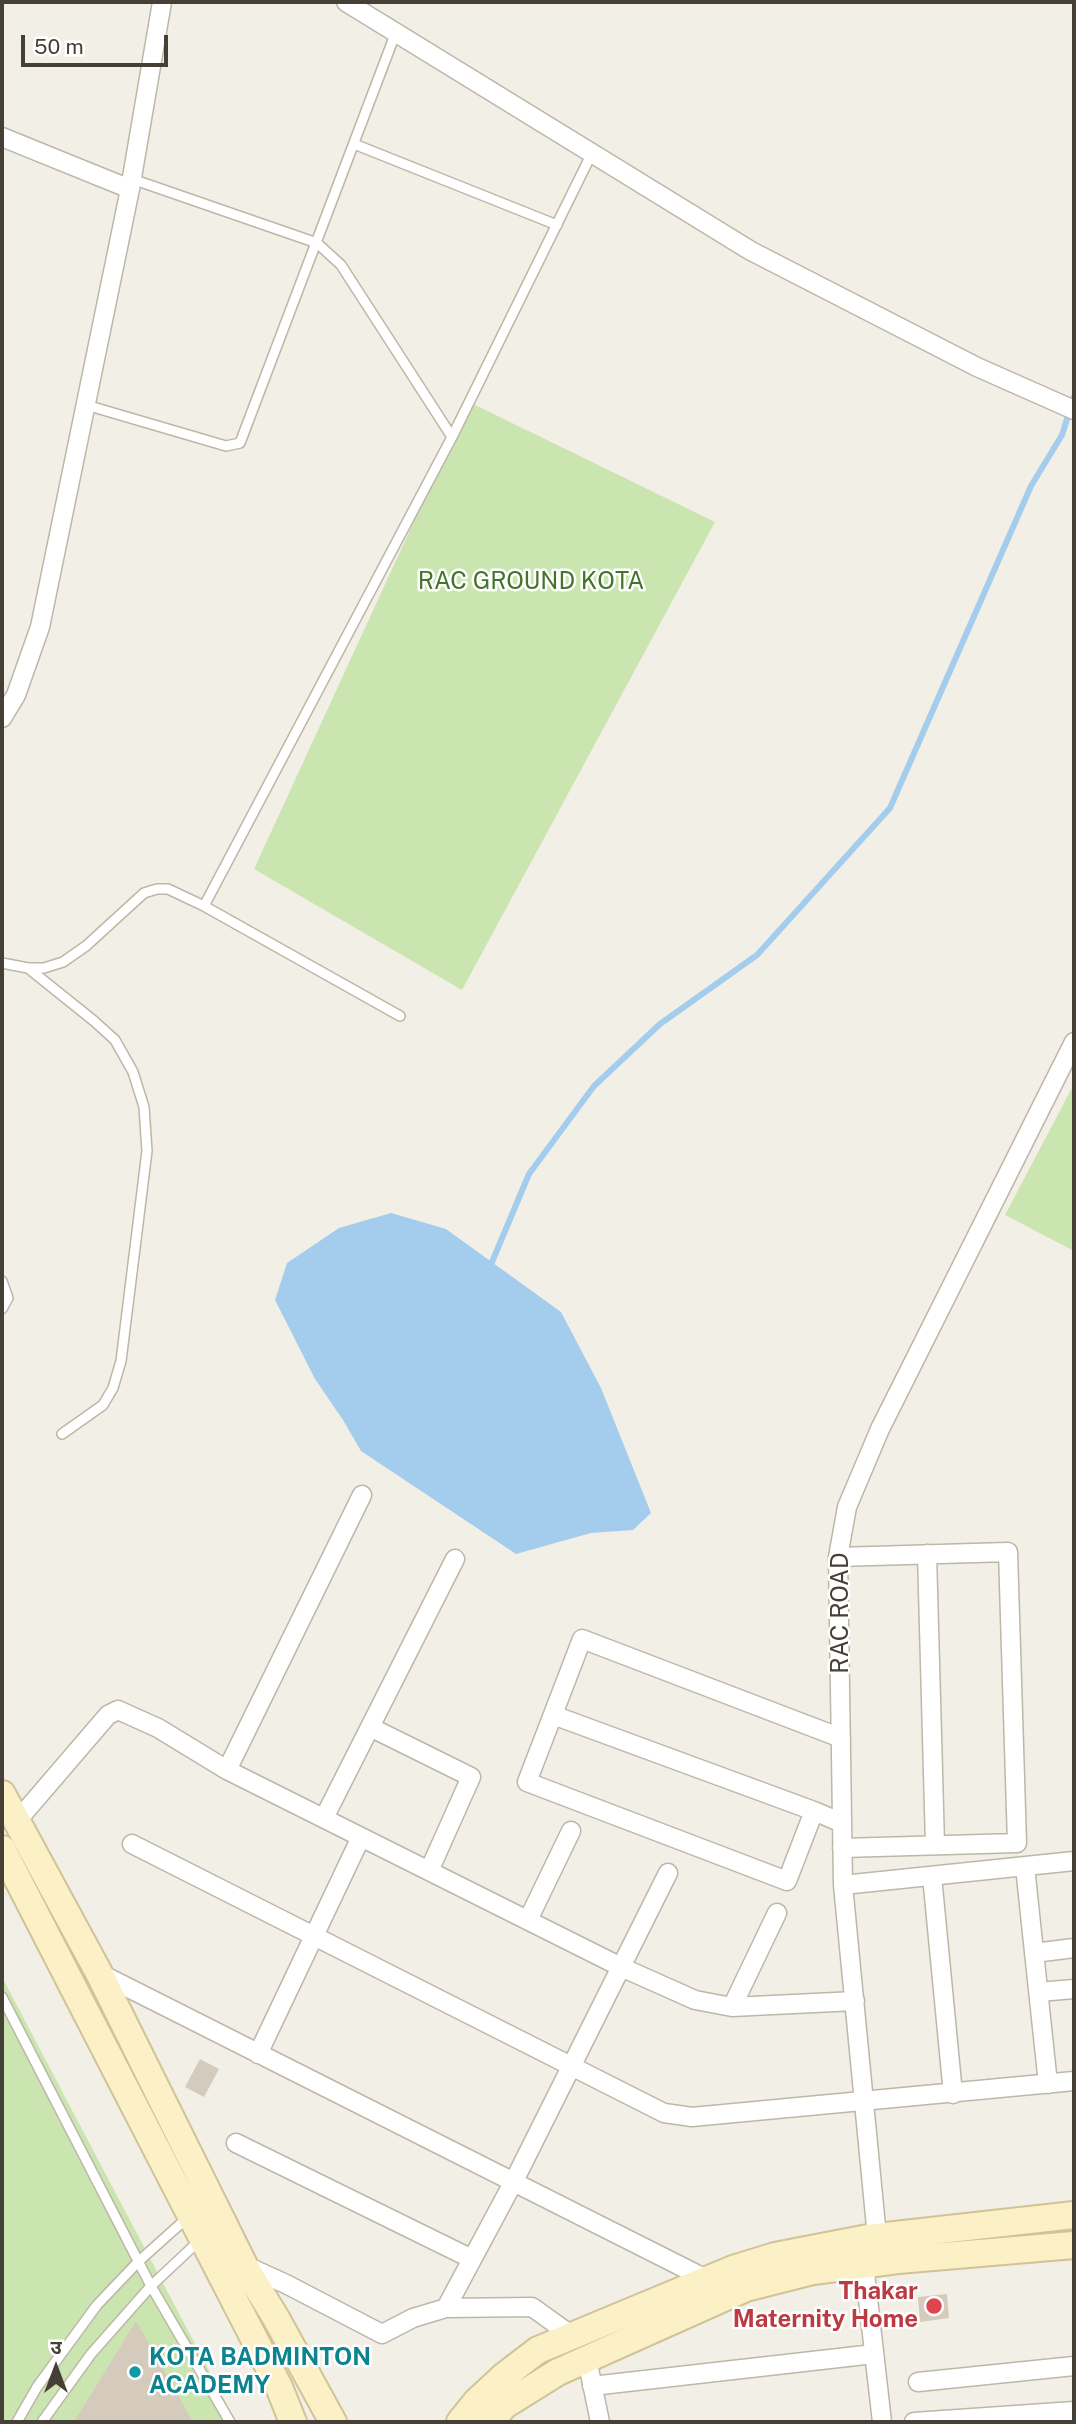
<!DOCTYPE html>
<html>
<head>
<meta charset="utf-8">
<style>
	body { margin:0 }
	#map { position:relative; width:1076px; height:2424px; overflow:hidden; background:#f2efe6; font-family:"Public Sans","Noto Sans Devanagari",sans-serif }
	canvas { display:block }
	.frame { position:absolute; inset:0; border:4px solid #453f36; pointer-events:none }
	.north { position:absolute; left:21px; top:2333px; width:70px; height:70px; -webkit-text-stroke:5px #fff; paint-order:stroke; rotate:0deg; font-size:19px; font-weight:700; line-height:28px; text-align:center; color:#453f36 }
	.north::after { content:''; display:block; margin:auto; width:24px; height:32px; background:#453f36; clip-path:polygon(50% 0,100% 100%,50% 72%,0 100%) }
	.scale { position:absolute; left:21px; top:35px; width:147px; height:32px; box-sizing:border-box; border:4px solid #453f36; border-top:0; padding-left:9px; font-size:21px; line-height:24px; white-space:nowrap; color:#453f36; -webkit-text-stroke:5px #fff; paint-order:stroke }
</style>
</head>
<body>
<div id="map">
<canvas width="1076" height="2424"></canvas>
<div class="frame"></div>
<div class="north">उ</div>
<div class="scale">50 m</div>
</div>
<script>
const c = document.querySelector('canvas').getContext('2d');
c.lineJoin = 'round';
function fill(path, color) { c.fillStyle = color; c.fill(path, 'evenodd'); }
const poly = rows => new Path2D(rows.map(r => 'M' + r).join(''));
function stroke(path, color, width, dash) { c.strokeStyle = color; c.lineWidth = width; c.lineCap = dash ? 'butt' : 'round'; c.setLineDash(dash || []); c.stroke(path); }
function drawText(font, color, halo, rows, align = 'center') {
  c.font = font + ' "Public Sans",sans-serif'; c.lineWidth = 5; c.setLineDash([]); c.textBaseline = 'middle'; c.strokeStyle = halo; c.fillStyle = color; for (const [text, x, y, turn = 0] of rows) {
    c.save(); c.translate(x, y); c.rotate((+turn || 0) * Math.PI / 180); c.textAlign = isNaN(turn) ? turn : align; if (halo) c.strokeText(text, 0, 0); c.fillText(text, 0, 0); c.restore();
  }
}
const green = poly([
	[469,402,715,522,462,990,254,869],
	[1074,1084,1074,1251,1005,1215],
	[2,1977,235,2420,236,2422,2,2422]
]);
const water = poly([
	[391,1213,446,1229,561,1312,601,1388,651,1513,633,1530,591,1533,516,1554,361,1451,343,1420,315,1379,275,1300,287,1263,339,1228]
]);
const stream = poly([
	[492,1262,529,1174,594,1086,660,1024,757,955,890,808,1031,486,1062,435,1074,397]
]);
const building = poly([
	[200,2059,219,2069,204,2097,185,2087],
	[947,2294,949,2318,920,2322,918,2297],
	[136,2321,193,2422,74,2422]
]);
const lane = poly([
	[354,144,557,225],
	[132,179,317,243,341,265,452,437],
	[86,405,226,446,240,443,396,32],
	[204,906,452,437,592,153],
	[2,963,28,968,44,968,63,962,86,946,144,893,157,889,168,889,204,906,400,1016],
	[28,968,94,1021,115,1040,133,1072,144,1107,147,1151,121,1361,113,1388,103,1405,62,1434],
	[2,1281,8,1298,2,1309],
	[2,1997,151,2286,230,2422],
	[17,2422,37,2387,97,2305,139,2261,187,2218],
	[42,2422,91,2354,151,2286,201,2239]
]);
const street = poly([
	[346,2,751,251,977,367,1074,410],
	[2,137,130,189],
	[2,718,16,695,40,627,130,189,162,2],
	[927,1554,935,1845],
	[838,1557,1008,1552,1017,1843,842,1848],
	[553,1715,814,1811,842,1823],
	[370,1727,471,1777,429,1871],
	[227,1770,362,1495],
	[814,1811,787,1881,527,1782,582,1639,841,1738],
	[324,1818,455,1559],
	[17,1821,108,1715,118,1710,158,1728,227,1770,621,1967,695,2000,732,2007,855,2001],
	[132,1844,664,2113,692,2117,1074,2081],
	[1025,1867,1048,2084],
	[932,1876,953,2094],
	[843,1885,1074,1861],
	[528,1920,571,1831],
	[1034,1953,1074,1948],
	[99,1973,712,2282],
	[1039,1992,1074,1989],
	[732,2007,777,1913],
	[258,2054,361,1837],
	[236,2143,472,2259],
	[877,2237,843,1885,838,1557,847,1507,880,1429,1074,1042],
	[864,2264,882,2422],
	[246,2269,253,2269,286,2284,382,2334,413,2318,446,2308,532,2307,571,2335],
	[446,2308,514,2181,668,1873],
	[587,2359,600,2422],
	[918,2382,1074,2366],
	[592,2386,874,2354],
	[914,2422,1074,2411]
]);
const secondary = poly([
	[2,1794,99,1973,246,2269,276,2318,333,2422],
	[2,1849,279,2387,293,2422],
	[460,2422,477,2401,504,2376,538,2350,733,2269,775,2256,868,2238,1074,2215],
	[489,2422,505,2405,558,2372,746,2288,813,2271,898,2260,1074,2245]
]);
const markers = [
	[934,2306,9,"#e0444e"],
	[135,2372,7,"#0f9aa8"]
];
const parkNames = [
	["RAC GROUND KOTA",531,582]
];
const streetNames = [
	["RAC ROAD",841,1613,-90]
];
const healthNames = [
	["Thakar",918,2292],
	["Maternity Home",918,2320]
];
const cultureNames = [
	["KOTA BADMINTON",149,2358],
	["ACADEMY",149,2386]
];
fill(green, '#cbe5b0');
fill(water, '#a4cded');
stroke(stream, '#a4cded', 6);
fill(building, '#d4cbbc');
stroke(lane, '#bdb7a9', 12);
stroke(street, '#bdb7a9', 21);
stroke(secondary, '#d1c398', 30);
stroke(lane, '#fff', 9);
stroke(street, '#fff', 18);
stroke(secondary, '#fcf1c6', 26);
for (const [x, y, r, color] of markers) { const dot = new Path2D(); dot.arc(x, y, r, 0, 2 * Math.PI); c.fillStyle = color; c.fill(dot); stroke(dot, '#fff', 2.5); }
drawText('24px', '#44742b', '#fff', parkNames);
drawText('24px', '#453f36', '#fff', streetNames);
drawText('bold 24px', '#be3a42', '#fff', healthNames, 'right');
drawText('bold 24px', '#0d838f', '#fff', cultureNames, 'left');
</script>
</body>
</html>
